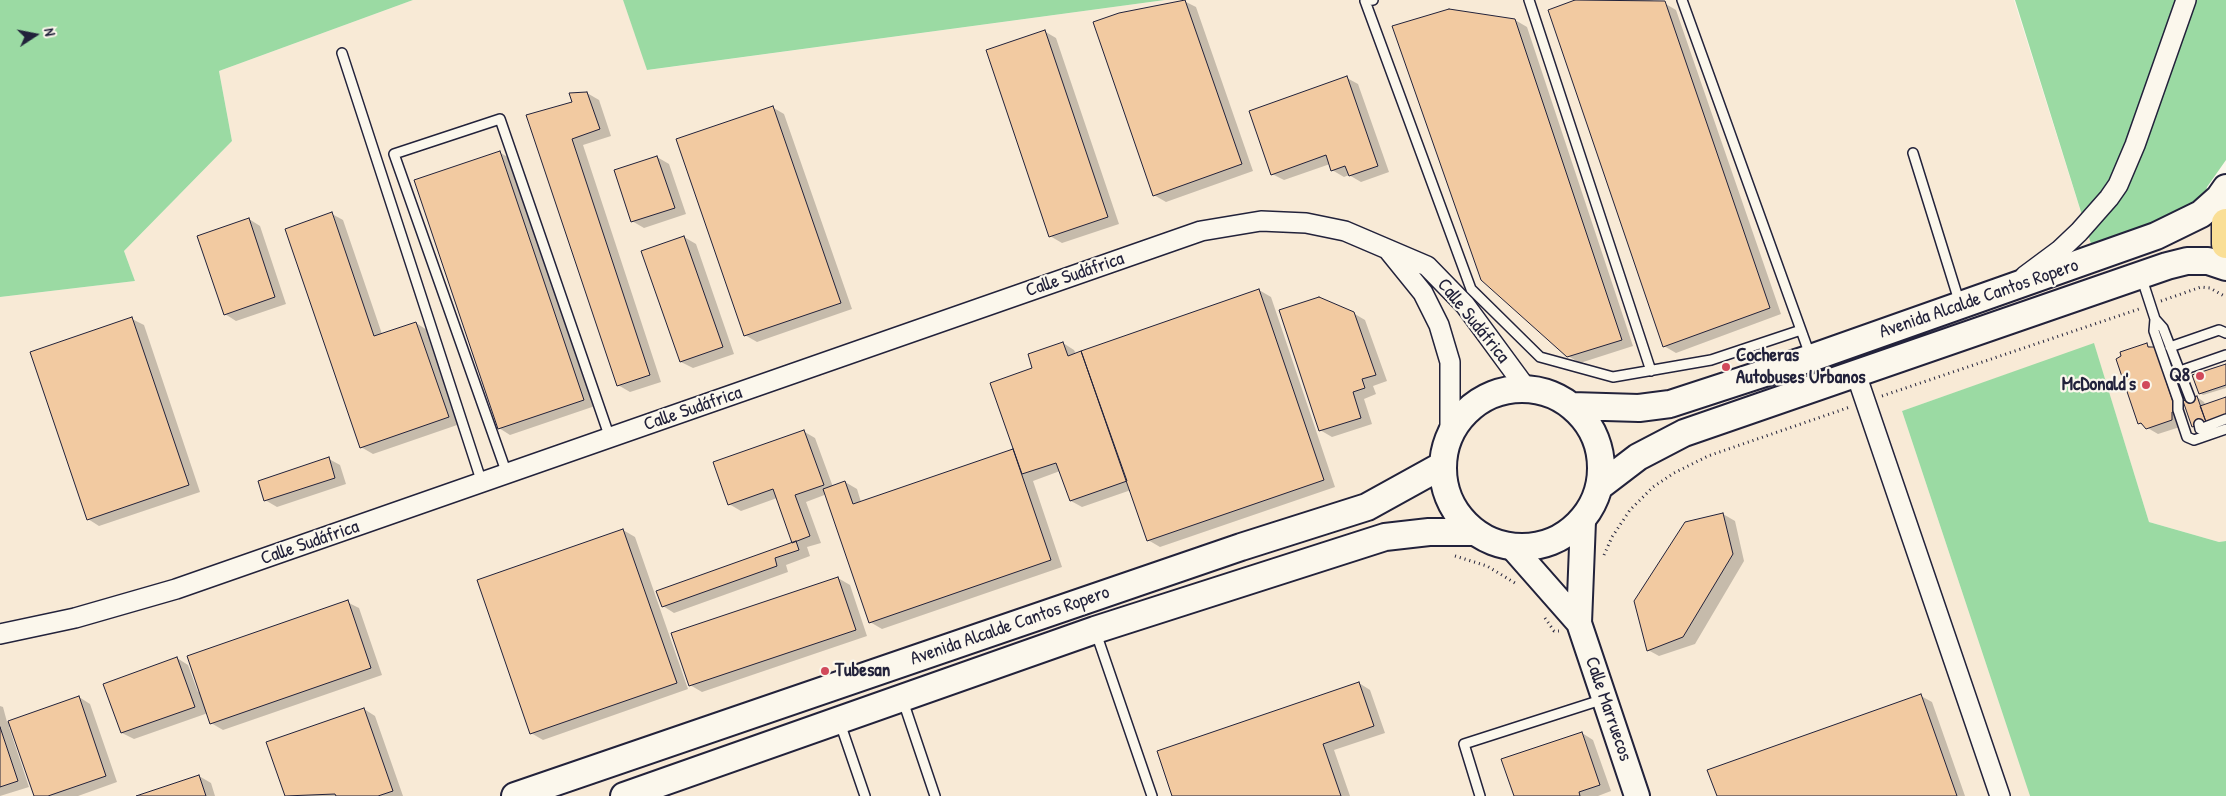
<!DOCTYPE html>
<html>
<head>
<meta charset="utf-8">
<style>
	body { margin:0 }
	#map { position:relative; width:2226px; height:796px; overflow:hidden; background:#fbf7ec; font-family:"Patrick Hand",sans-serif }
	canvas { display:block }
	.north { position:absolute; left:10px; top:10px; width:50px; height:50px; -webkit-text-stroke:4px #fbf7ec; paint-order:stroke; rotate:79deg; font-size:14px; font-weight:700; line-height:20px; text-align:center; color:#22223b }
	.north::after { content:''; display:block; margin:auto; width:18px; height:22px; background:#22223b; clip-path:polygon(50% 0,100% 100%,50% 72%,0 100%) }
</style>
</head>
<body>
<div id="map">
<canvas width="2226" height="796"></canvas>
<div class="north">N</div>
</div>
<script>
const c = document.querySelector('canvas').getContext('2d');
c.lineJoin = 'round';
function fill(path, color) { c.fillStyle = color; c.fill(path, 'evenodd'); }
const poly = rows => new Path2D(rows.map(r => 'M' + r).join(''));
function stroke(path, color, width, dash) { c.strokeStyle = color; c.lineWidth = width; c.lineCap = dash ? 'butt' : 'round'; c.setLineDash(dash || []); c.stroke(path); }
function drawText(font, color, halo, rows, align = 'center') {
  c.font = font + ' "Patrick Hand",sans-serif'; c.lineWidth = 4.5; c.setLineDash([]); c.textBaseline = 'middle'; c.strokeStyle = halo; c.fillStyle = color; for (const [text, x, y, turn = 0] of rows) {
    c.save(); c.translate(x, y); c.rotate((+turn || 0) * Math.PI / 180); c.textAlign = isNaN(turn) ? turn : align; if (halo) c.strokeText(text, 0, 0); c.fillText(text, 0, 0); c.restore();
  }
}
const built = poly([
	[413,0,623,0,648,70,1165,0,2014,0,2091,244,2226,194,2226,541,2219,542,2149,522,2094,344,1902,411,2030,796,0,796,0,297,135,281,124,251,232,141,219,71]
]);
const green = poly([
	[0,0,413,0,219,71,232,141,124,251,135,281,0,297],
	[623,0,1165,0,647,70],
	[2015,0,2226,0,2226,160,2207,187,2202,207,2091,244],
	[2094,343,2149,522,2219,542,2226,541,2226,796,2030,796,1902,411]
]);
const shadow = poly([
	[1579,0,1649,0,1664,3,1676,10,1781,314,1676,353,1664,346,1550,10],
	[1184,1,1196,7,1253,171,1166,202,1154,195],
	[1515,20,1527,27,1633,346,1580,363,1568,356],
	[1044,31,1056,38,1119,224,1062,243,1050,236],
	[1347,78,1358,84,1389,172,1361,182,1349,175,1344,177,1332,170,1330,164,1284,180,1272,174],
	[587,93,599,100,611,136,583,145,661,382,630,392,618,385,527,116,574,103],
	[772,107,784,114,852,309,757,342,745,335],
	[499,152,511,159,595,406,510,435,499,428],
	[657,157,669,164,686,214,644,228,632,221],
	[332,214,343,220,382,334,416,323,427,330,460,424,373,454,361,447],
	[249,219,260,226,286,304,236,321,225,314],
	[684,237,696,244,734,354,693,368,681,362],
	[1259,290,1271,297,1335,487,1160,547,1148,540,1131,490,1082,507,1071,501,1060,471,1033,481,1062,567,882,629,870,622,827,494,806,502,821,543,807,547,810,556,786,565,788,572,674,613,663,606,794,543,777,498,741,511,729,504,803,431,815,438,833,487,845,482,857,489,861,502,1015,449,1034,368,1063,343,1074,350,1076,354],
	[1353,313,1365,320,1387,381,1373,386,1376,394,1364,399,1372,424,1332,437,1320,430],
	[132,319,144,325,200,492,99,526,88,519],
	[2147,345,2166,355,2187,417,2184,418,2183,426,2158,434,2139,423],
	[2226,366,2226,388,2203,395,2200,393],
	[2197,397,2204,402,2206,406,2226,398,2201,430,2193,426],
	[329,459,340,465,346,484,277,507,265,500],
	[1723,514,1735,521,1744,561,1695,644,1659,656,1648,650],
	[623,530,635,537,688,689,543,740,531,733],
	[838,578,850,585,867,636,702,692,690,685],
	[347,602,359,608,382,675,223,730,211,723,208,713,134,739,122,733,105,684,177,658,188,665,198,692],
	[1359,683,1370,690,1385,733,1334,750,1350,796,1173,796],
	[1921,696,1932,702,1965,796,1718,796],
	[79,697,90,704,117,782,78,796,35,796,11,726,9,727,29,787,0,796,0,706,3,707,7,722],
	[364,709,375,716,403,796,286,796,268,743],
	[1582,733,1593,740,1611,791,1598,796,1515,796],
	[199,776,211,783,215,796,140,796]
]);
const building = poly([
	[1185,0,1242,164,1153,196,1093,22,1119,13,1185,0],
	[1575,0,1665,1,1770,308,1663,347,1548,10,1575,0],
	[1449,9,1515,19,1622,340,1567,357,1481,280,1392,26,1449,9],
	[1045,30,1108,217,1049,237,986,50,1045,30],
	[1347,76,1378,166,1349,176,1345,166,1331,171,1326,155,1271,175,1249,111,1347,76],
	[587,92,600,129,572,139,650,375,617,386,526,115,572,102,569,93,587,92],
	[773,106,841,303,744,336,676,139,773,106],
	[500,151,584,400,498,429,414,180,500,151],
	[657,156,675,208,631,222,614,170,657,156],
	[332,212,374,336,416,322,449,417,360,448,285,229,332,212],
	[249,218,275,297,224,315,197,236,249,218],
	[684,236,723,347,680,362,641,251,684,236],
	[1259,289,1324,480,1147,541,1081,351,1259,289],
	[1319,297,1354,312,1376,375,1362,379,1365,388,1353,392,1361,418,1319,431,1279,310,1319,297],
	[132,317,189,485,87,520,30,352,132,317],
	[1063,342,1068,356,1081,351,1127,481,1070,501,1056,463,1022,474,990,383,1032,368,1028,354,1063,342],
	[2147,343,2148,347,2155,347,2176,411,2172,412,2172,420,2146,429,2141,423,2138,424,2116,359,2121,356,2120,352,2147,343],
	[2226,364,2226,385,2199,394,2192,375,2226,364],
	[2197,396,2206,422,2192,427,2183,401,2197,396],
	[2226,397,2226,415,2206,422,2200,406,2226,397],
	[804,430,824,485,795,495,810,536,792,543,773,489,728,505,713,462,804,430],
	[1013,449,1051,560,869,623,823,489,845,481,853,504,1013,449],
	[329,457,335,478,264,501,258,481,329,457],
	[1723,513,1733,554,1683,637,1647,651,1634,601,1685,522,1723,513],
	[623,529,677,683,530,734,477,580,623,529],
	[796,541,799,550,775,558,777,566,662,607,656,591,796,541],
	[838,577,856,630,689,686,671,633,838,577],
	[348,600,371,668,210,724,187,656,348,600],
	[177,657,195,707,121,733,103,684,177,657],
	[1359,682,1374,726,1323,744,1341,796,1172,796,1157,751,1359,682],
	[1921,694,1957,796,1717,796,1707,770,1921,694],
	[79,696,106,776,48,796,34,796,8,721,79,696],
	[364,708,393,791,378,796,336,796,335,794,285,796,266,742,364,708],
	[0,727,18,781,0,787,0,727],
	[1582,732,1600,785,1579,792,1580,796,1514,796,1501,759,1582,732],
	[199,775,206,796,136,796,199,775]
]);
const path = poly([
	[2161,301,2201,287,2210,288,2226,297],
	[1882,396,2139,309],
	[1604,555,1612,537,1630,510,1653,487,1674,473,1708,456,1850,407],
	[1455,556,1487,566,1515,583],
	[1545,618,1554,631,1559,631]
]);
const service = poly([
	[1373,0,1365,1,1471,289,1540,357,1613,377,1711,360,1801,330],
	[1529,0,1651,371],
	[1682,0,1810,355],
	[342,53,482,483],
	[1913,153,1960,304],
	[2141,276,2155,319,2154,331,2178,400,2178,410,2187,437,2194,440,2226,429],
	[2155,319,2163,328,2190,398],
	[2170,347,2219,330,2226,333],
	[2180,371,2226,355],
	[2199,424,2200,429,2226,419],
	[507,474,394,154,500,119,610,438],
	[1096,633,1152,796],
	[903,701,935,796],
	[840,723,865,796],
	[1480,796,1464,744,1604,699]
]);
const minor = poly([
	[1389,251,1423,293,1439,325,1450,362,1450,435],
	[2025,276,2060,250,2079,232,2109,198,2118,185,2135,145,2186,0],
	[1856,374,2000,796],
	[0,634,75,618,176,589,1201,231,1261,221,1306,223,1345,231,1427,266,1465,305,1526,388]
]);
const tertiary = poly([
	[1583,521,1579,623,1637,796],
	[1513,548,1579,623]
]);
const secondary = poly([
	'1443 468a79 79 0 1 1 158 0a79 79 0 1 1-158 0Z',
	[1572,406,1639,408,1670,404,1811,358,2156,236,2201,214,2219,198,2226,188],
	[1600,486,1638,457,1684,433,2167,266,2187,261,2208,261,2226,267],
	[515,796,1241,547,1367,507,1443,465],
	[624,796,1095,630,1385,537,1429,532,1474,532]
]);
const primary = poly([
	[2226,223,2226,244]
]);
const markers = [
	[1726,367,5,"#d1495b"],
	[2200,376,5,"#d1495b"],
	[2146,385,5,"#d1495b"],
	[825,671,5,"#d1495b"]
];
const streetNames = [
	["Calle Sudáfrica",1075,275,-19],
	["Avenida Alcalde Cantos Ropero",1979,299,-19],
	["Calle Sudáfrica",1473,321,51],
	["Calle Sudáfrica",693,409,-19],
	["Calle Sudáfrica",310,543,-19],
	["Avenida Alcalde Cantos Ropero",1010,626,-19],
	["Calle Marruecos",1608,709,71]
];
const poiNames = [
	["Cocheras",1736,356],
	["Autobuses Urbanos",1736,378],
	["Q8",2190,376,"right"],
	["McDonald's",2136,385,"right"],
	["Tubesan",835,671]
];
fill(built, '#f8ead6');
fill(green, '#9bdaa3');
fill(shadow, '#0003');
fill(building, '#f2caa1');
stroke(building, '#22223b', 1);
stroke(service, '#22223b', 12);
stroke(minor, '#22223b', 22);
stroke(tertiary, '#22223b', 28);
stroke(secondary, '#22223b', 30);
stroke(primary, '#22223b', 31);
stroke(path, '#22223b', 3, [1, 4]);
stroke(service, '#fbf7ec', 9);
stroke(minor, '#fbf7ec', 19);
stroke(tertiary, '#fbf7ec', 24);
stroke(secondary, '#fbf7ec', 26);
stroke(primary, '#fadf96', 28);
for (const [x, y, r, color] of markers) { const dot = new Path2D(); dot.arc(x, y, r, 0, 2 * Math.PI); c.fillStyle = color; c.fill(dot); stroke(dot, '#fbf7ec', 2); }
drawText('19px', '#22223b', '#fbf7ec', streetNames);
drawText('bold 19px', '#22223b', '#fbf7ec', poiNames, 'left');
</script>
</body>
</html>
